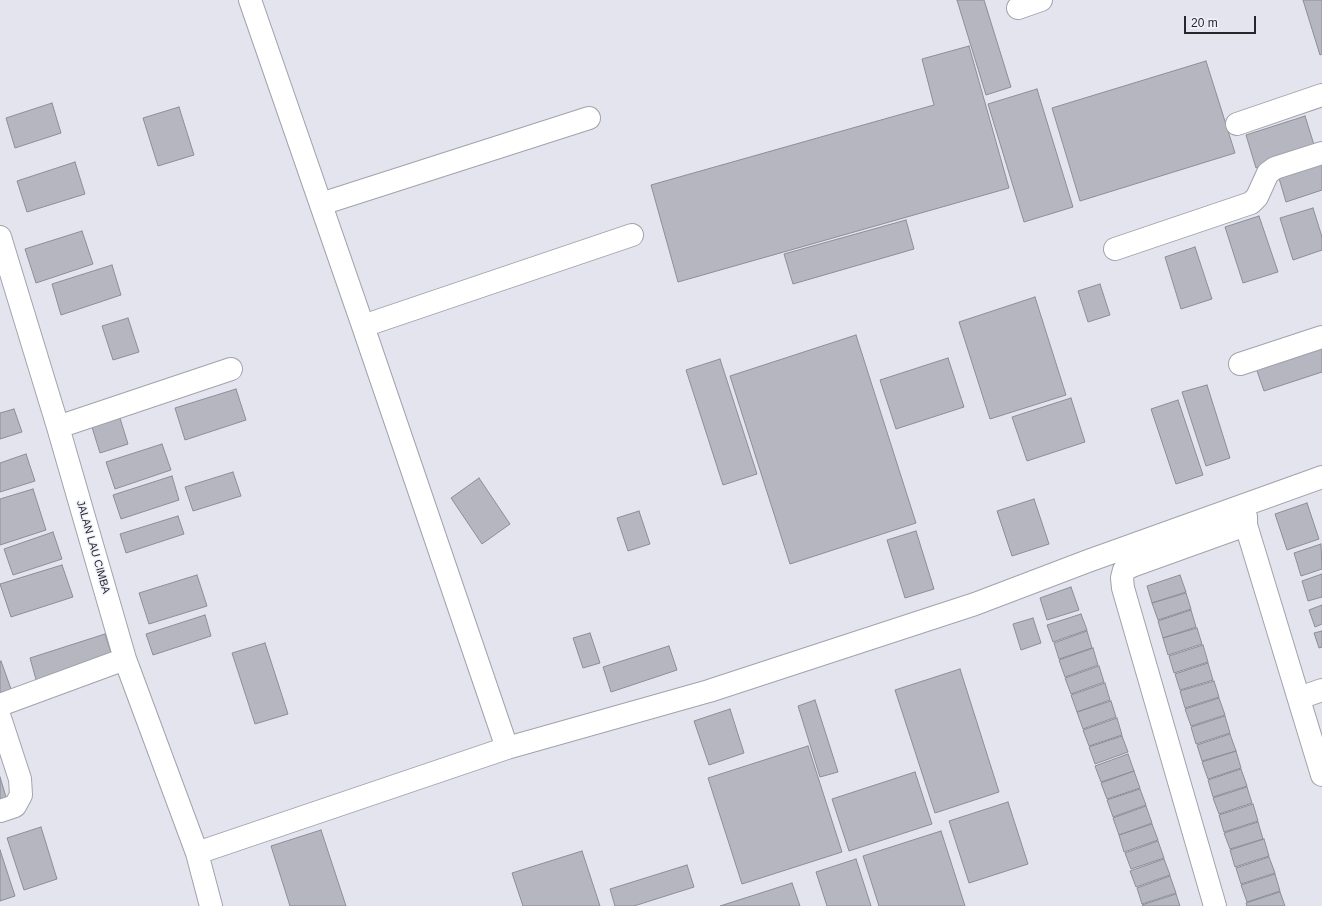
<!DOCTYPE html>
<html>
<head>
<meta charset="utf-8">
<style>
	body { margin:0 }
	#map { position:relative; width:1322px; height:906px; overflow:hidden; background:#e3e4ee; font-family:Arial,sans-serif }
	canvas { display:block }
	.scale { position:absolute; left:1184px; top:16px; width:72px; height:18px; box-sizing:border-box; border:2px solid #26272a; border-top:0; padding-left:5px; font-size:12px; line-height:14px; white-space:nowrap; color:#26272a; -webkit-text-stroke:3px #f0f1fb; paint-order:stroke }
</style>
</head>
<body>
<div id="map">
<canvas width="1322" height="906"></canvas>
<div class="scale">20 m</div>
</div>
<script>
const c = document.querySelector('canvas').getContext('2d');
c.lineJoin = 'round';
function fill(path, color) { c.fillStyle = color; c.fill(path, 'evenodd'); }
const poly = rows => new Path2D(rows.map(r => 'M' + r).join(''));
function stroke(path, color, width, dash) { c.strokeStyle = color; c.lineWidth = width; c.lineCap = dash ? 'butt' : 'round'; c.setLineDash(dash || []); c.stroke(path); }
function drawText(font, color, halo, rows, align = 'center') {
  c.font = font + ' Arial,sans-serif'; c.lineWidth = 3; c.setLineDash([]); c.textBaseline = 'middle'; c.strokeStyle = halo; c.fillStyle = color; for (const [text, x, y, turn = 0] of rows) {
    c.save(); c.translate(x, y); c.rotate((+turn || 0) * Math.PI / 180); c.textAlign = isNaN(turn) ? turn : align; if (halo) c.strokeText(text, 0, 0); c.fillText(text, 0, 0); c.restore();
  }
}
const building = poly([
	[957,0,984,0,1011,87,986,95,957,0],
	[1303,0,1322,0,1322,54,1320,55,1303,0],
	[969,46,1009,188,678,282,651,185,934,105,922,59,969,46],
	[1206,61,1235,153,1080,201,1052,108,1206,61],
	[1037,89,1073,207,1024,222,988,104,1037,89],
	[52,103,61,133,15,148,6,118,52,103],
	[179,107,194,155,158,166,143,118,179,107],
	[1305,116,1315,148,1256,168,1246,135,1305,116],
	[1322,161,1322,190,1286,202,1278,175,1322,161],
	[75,162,85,194,27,212,17,181,75,162],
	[1313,208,1322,237,1322,250,1293,260,1280,218,1313,208],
	[1259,216,1278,272,1243,283,1225,227,1259,216],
	[906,220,914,249,793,284,784,254,906,220],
	[82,231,93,264,36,283,25,249,82,231],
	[1195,247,1212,299,1181,309,1165,257,1195,247],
	[112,265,121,295,61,315,52,284,112,265],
	[1100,284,1110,315,1088,322,1078,291,1100,284],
	[1035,297,1066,395,990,419,959,322,1035,297],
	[128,318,139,352,113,360,102,326,128,318],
	[856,335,916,523,790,564,730,376,856,335],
	[1322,343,1322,372,1264,391,1255,365,1322,343],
	[948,358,964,407,896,429,880,380,948,358],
	[720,359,757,474,723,485,686,370,720,359],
	[1207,385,1230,458,1206,466,1182,392,1207,385],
	[236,389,246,420,185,440,175,408,236,389],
	[1071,398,1085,442,1027,461,1012,417,1071,398],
	[1178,400,1203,475,1176,484,1151,409,1178,400],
	[14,409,22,432,0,439,0,413,14,409],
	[119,415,128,444,100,453,91,424,119,415],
	[162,444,171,470,115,489,106,462,162,444],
	[26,454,35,481,0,492,0,463,26,454],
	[233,472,241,496,193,511,185,487,233,472],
	[172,476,179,500,121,519,113,495,172,476],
	[479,478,510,524,482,544,451,498,479,478],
	[33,489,46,530,0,545,0,499,33,489],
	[1034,499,1049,544,1012,556,997,511,1034,499],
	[1307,503,1319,539,1287,550,1275,514,1307,503],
	[639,511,650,544,628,551,617,518,639,511],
	[178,516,184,534,126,553,120,534,178,516],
	[916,531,934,589,905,598,887,540,916,531],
	[53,532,62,559,13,575,4,549,53,532],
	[1321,544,1322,569,1301,576,1294,553,1321,544],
	[62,565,73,597,11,617,0,584,62,565],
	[1322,574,1322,597,1308,601,1302,581,1322,574],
	[197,575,207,606,149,624,139,593,197,575],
	[1180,575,1186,592,1152,603,1147,586,1180,575],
	[1071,587,1079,610,1047,620,1040,598,1071,587],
	[1186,593,1191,609,1158,620,1152,603,1186,593],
	[1322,605,1322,624,1315,627,1309,610,1322,605],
	[1191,610,1196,627,1163,638,1158,621,1191,610],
	[1081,614,1087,630,1053,642,1047,625,1081,614],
	[205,615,211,636,153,655,146,634,205,615],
	[1033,618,1041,643,1021,650,1013,624,1033,618],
	[1197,628,1202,644,1168,655,1163,638,1197,628],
	[1087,631,1092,648,1059,659,1054,643,1087,631],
	[1322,631,1322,647,1319,648,1314,633,1322,631],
	[590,633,600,663,583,668,573,638,590,633],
	[105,634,113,659,37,683,30,658,105,634],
	[265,643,288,714,255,724,232,653,265,643],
	[1203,645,1208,662,1174,673,1169,656,1203,645],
	[669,646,677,670,611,692,603,667,669,646],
	[1093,648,1098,665,1065,677,1059,660,1093,648],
	[1,661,11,689,0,693,0,662,1,661],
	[1208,663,1213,680,1180,690,1175,674,1208,663],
	[1099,666,1104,682,1071,694,1065,678,1099,666],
	[960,669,999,792,935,813,895,690,960,669],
	[1214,681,1219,697,1185,708,1180,691,1214,681],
	[1105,683,1110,700,1077,712,1071,695,1105,683],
	[1219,698,1225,715,1191,726,1185,709,1219,698],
	[815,700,838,772,820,777,798,706,815,700],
	[1111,701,1116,717,1083,729,1077,712,1111,701],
	[730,709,744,753,709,765,694,721,730,709],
	[1225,716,1230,733,1196,744,1191,727,1225,716],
	[1117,718,1122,735,1089,746,1083,730,1117,718],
	[1230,734,1236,751,1202,761,1197,745,1230,734],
	[1122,736,1128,752,1095,764,1089,747,1122,736],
	[808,746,842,852,742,884,708,778,808,746],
	[1236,751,1241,768,1208,779,1202,762,1236,751],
	[1128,754,1134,771,1101,782,1095,766,1128,754],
	[1241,769,1247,786,1213,797,1208,780,1241,769],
	[1134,771,1140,788,1107,799,1101,783,1134,771],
	[915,772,932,824,849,851,832,799,915,772],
	[0,777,6,797,0,800,0,777],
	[1247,787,1252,803,1219,814,1213,798,1247,787],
	[1140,789,1146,805,1113,817,1107,800,1140,789],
	[1008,802,1028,864,969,883,949,821,1008,802],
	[1253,804,1258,821,1224,832,1219,815,1253,804],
	[1146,806,1152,823,1119,835,1113,818,1146,806],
	[1258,822,1263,839,1230,849,1224,833,1258,822],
	[1152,824,1158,840,1124,852,1119,835,1152,824],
	[41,827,57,879,24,890,7,838,41,827],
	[321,830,346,906,290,906,271,846,321,830],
	[941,831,965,906,879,906,863,856,941,831],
	[1264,839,1269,856,1235,867,1230,850,1264,839],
	[1158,841,1164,858,1131,869,1125,853,1158,841],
	[0,850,15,896,0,901,0,850],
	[582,851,600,906,523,906,512,873,582,851],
	[1269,857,1275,873,1241,884,1236,868,1269,857],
	[856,859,871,906,827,906,816,872,856,859],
	[1164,859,1170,875,1136,887,1130,871,1164,859],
	[687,865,694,887,634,906,615,906,610,889,687,865],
	[1275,874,1280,891,1247,902,1241,885,1275,874],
	[1170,876,1176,893,1142,904,1137,888,1170,876],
	[792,883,800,906,720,906,792,883],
	[1280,892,1285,906,1247,906,1246,903,1280,892],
	[1176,894,1180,906,1143,906,1142,905,1176,894]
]);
const minor = poly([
	[250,0,363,326,507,748],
	[1018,8,1041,0],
	[1237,124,1322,95],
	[321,204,589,118],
	[0,237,58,427,125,659,197,853,211,906],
	[1115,249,1251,203,1257,197,1268,173,1275,168,1322,153],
	[363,326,632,235],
	[1240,364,1322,337],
	[58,427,231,369],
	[1246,517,1246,525,1322,775],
	[1299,698,1322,690],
	[0,705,125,659],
	[0,718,20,779,21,795,15,806,0,811],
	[197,853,507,748,709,691,975,604,1088,561,1322,477],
	[1215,906,1123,588,1122,578,1124,570,1132,566,1246,525]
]);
const streetNames = [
	["JALAN LAU CIMBA",93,547,74]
];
fill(building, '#b5b6bf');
stroke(building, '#8c8e97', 1);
stroke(minor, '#a1a3ac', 24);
stroke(minor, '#fff', 22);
drawText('11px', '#26272a', '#f0f1fb', streetNames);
</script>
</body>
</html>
